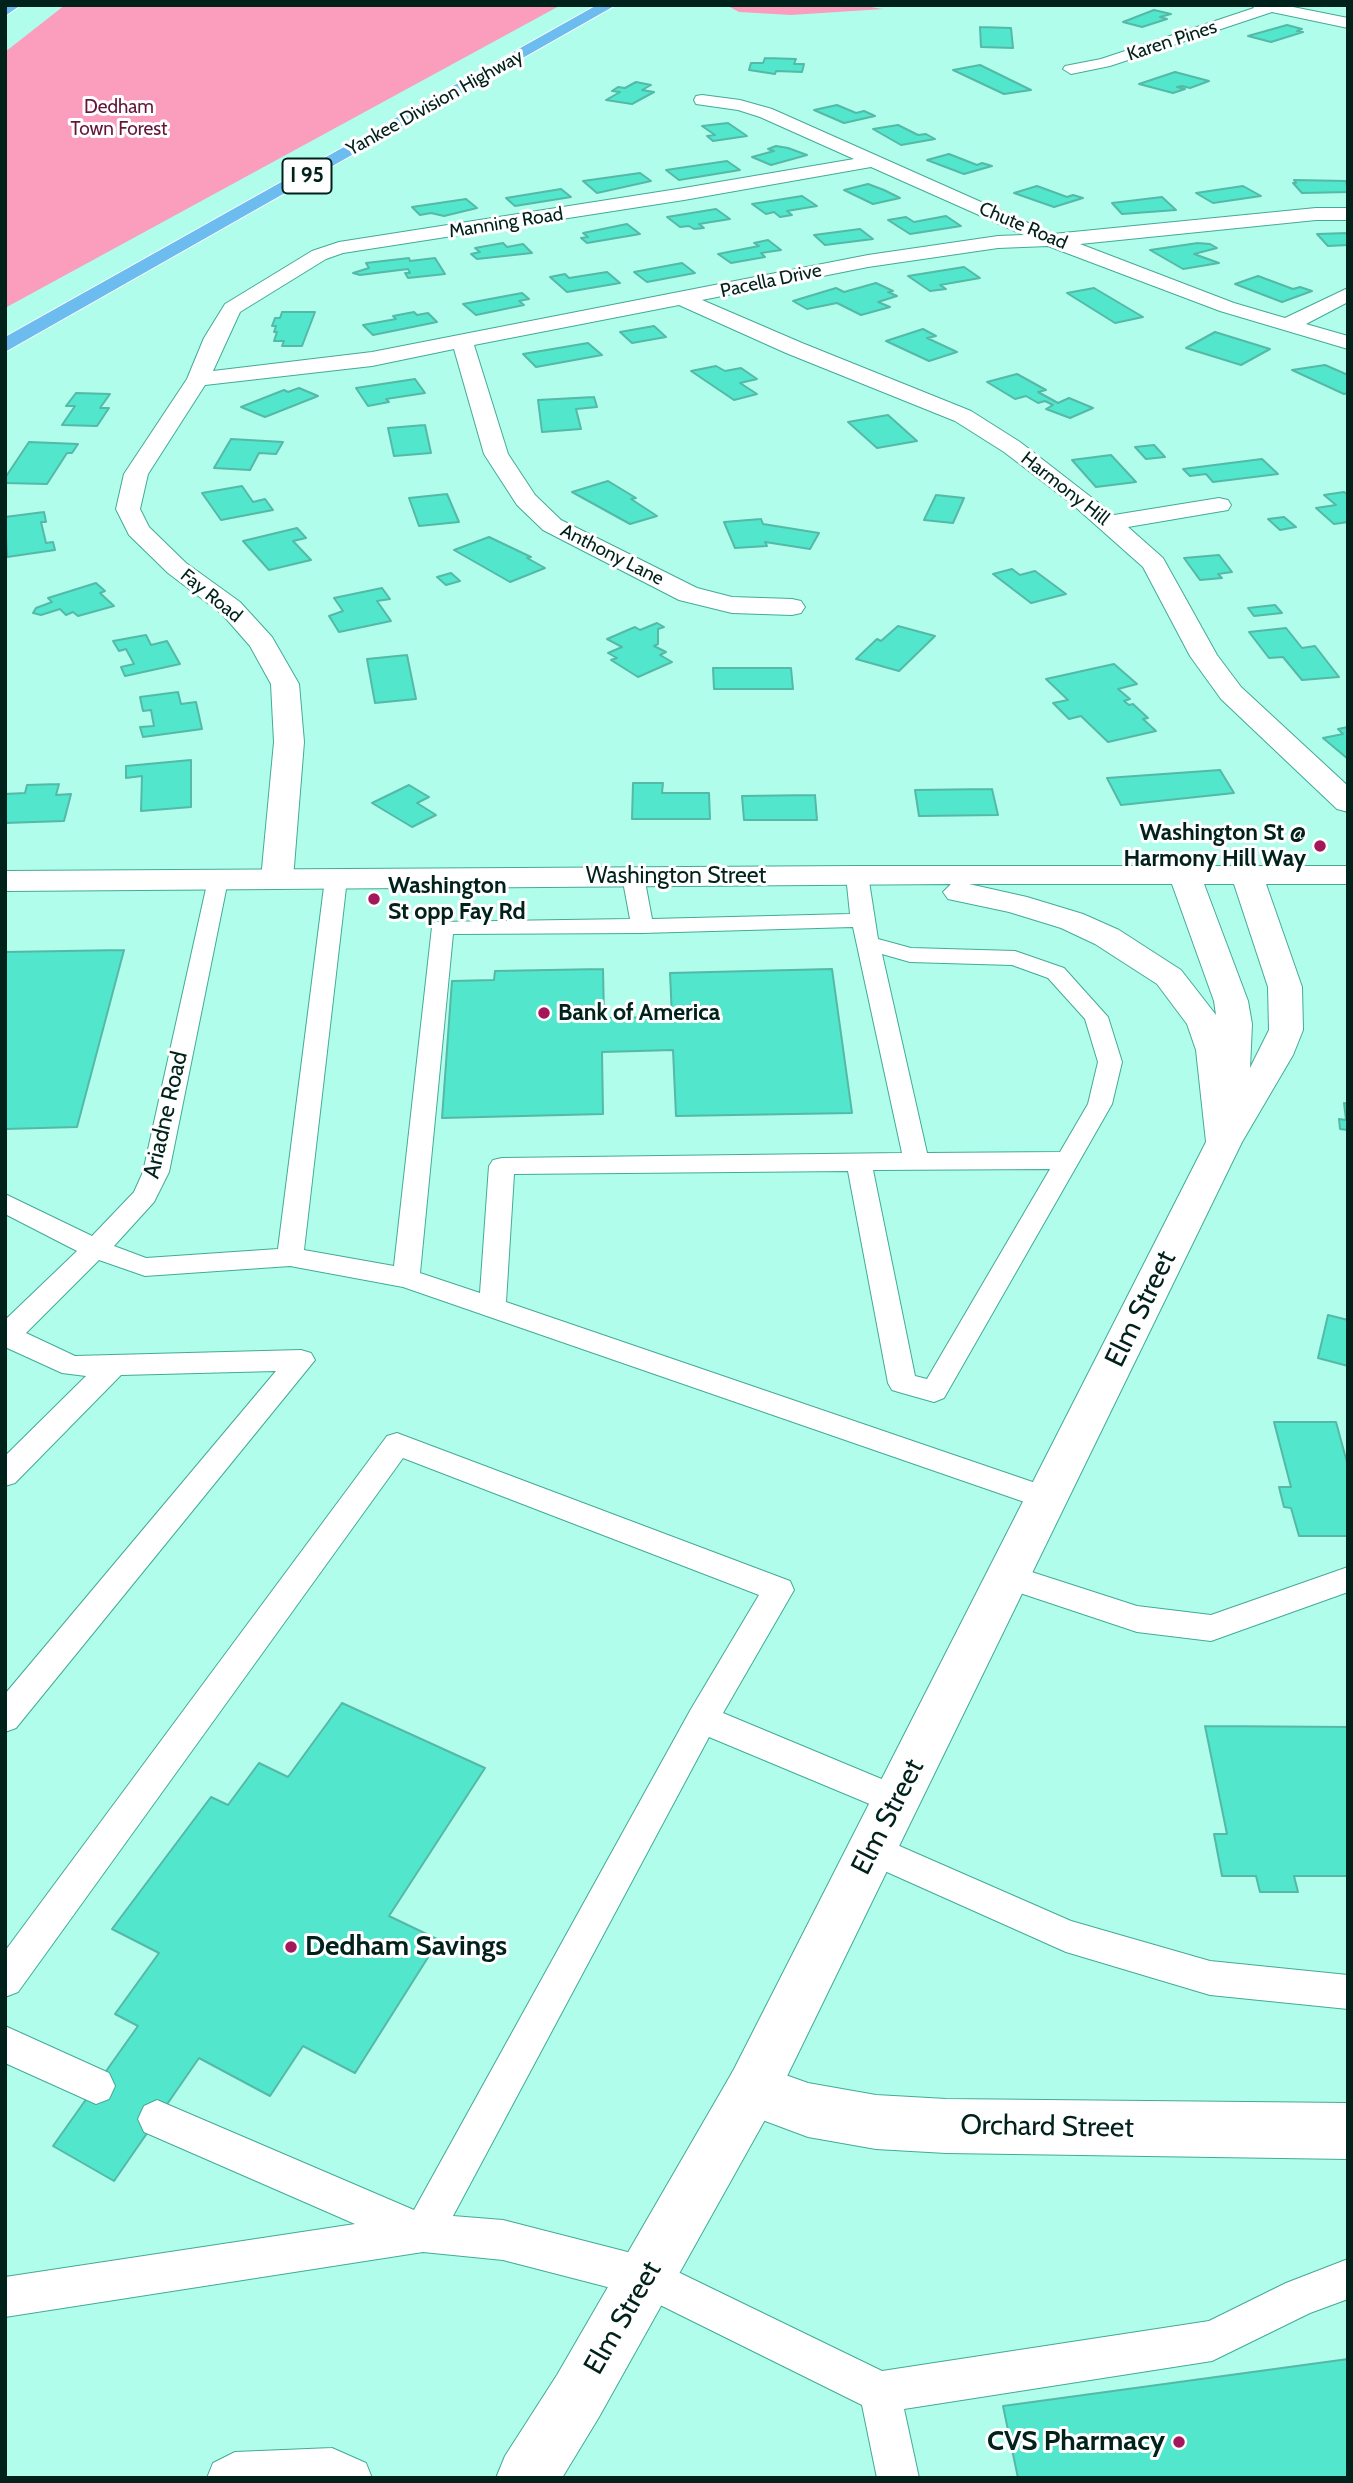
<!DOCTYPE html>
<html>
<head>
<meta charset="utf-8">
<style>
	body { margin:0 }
	#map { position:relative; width:1353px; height:2483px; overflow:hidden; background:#b0fdec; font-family:Cabin,sans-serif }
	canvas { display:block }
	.frame { position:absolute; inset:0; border:7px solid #01211b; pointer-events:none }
</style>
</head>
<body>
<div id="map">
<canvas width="1353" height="2483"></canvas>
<div class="frame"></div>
</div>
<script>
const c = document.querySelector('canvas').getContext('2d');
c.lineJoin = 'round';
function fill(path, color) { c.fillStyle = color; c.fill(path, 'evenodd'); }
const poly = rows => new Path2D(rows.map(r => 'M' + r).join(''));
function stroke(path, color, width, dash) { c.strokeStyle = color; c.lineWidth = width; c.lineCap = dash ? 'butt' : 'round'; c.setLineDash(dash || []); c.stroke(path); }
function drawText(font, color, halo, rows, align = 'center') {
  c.font = font + ' Cabin,sans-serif'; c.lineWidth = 6; c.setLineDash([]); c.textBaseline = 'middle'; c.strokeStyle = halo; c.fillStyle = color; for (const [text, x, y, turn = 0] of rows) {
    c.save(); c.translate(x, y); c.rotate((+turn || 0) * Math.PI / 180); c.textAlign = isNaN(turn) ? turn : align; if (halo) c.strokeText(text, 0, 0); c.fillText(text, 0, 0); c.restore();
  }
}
const green = poly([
	[65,5,561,5,5,308,5,52],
	[726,5,859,5,883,9,791,15,739,12]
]);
const building = poly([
	[1154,10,1171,14,1160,17,1167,19,1142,27,1123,22,1154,10],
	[1287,25,1302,29,1297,31,1303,32,1271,42,1248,36,1287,25],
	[980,27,1011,28,1013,48,981,47,980,27],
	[765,58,796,59,794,64,804,64,802,72,776,71,775,74,749,70,751,63,763,63,765,58],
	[980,65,1031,90,1004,94,953,70,980,65],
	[1175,72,1209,81,1190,88,1182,86,1177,87,1185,89,1173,93,1139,84,1175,72],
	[636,82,651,85,642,90,654,92,632,104,606,100,620,92,612,91,618,87,625,88,636,82],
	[837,105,856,113,864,111,875,116,844,123,814,110,837,105],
	[728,123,747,136,713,141,707,136,715,135,702,126,728,123],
	[898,125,918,135,926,134,935,139,901,145,873,129,898,125],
	[776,146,788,148,807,155,771,165,752,157,774,151,768,149,776,146],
	[949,154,977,165,982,163,992,166,964,174,927,160,949,154],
	[727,161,740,170,679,180,666,170,727,161],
	[640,173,651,181,597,193,583,181,640,173],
	[1294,180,1346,181,1348,192,1302,193,1293,183,1296,183,1294,180],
	[868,184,884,190,900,198,873,204,844,190,868,184],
	[1037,186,1067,197,1073,195,1083,198,1054,207,1014,193,1037,186],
	[1243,186,1261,196,1213,203,1196,193,1243,186],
	[561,189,571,197,515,206,506,198,561,189],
	[802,196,817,206,787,211,792,215,780,217,774,212,766,214,752,204,802,196],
	[1162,197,1176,210,1122,214,1112,203,1162,197],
	[466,199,477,208,444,216,431,213,420,215,412,207,466,199],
	[716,209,730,219,699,224,704,228,694,229,689,226,680,227,667,217,716,209],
	[946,216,961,226,910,234,888,220,906,217,914,222,946,216],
	[627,224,640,234,587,243,581,238,588,237,583,233,627,224],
	[860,229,873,239,825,245,814,235,860,229],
	[1348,233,1348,245,1328,246,1317,234,1348,233],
	[768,240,781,250,761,253,765,257,731,263,718,254,759,246,754,243,768,240],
	[503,243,507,247,523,244,532,253,477,259,471,254,480,252,475,248,503,243],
	[1198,243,1210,244,1217,248,1194,254,1219,263,1183,269,1150,250,1198,243],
	[409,258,410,261,435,258,445,274,408,278,405,273,410,273,408,269,360,275,353,273,369,268,366,263,409,258],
	[682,263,695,273,647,282,634,272,682,263],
	[964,267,980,278,940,285,946,289,930,291,908,276,964,267],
	[607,272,620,283,567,292,550,277,565,274,569,278,607,272],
	[1258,276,1293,289,1300,287,1312,291,1282,302,1235,284,1258,276],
	[876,283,893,291,888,292,897,296,878,302,890,307,861,315,837,303,807,309,793,301,836,288,844,292,876,283],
	[1094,288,1143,317,1115,323,1067,293,1094,288],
	[522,293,529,299,519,301,524,305,476,315,463,304,522,293],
	[282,312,315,312,302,346,282,346,284,341,274,341,277,332,274,332,276,326,272,326,275,318,280,318,282,312],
	[414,312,417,315,428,313,437,322,373,335,363,325,396,319,393,316,414,312],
	[654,326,666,337,632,343,620,332,654,326],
	[923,329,936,336,927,338,957,352,929,361,886,341,923,329],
	[1215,332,1270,349,1241,365,1186,348,1215,332],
	[588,343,602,355,536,367,523,354,588,343],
	[1325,365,1348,375,1348,393,1344,394,1292,370,1325,365],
	[716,366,725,371,741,368,757,379,740,383,757,394,734,400,691,371,716,366],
	[1017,374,1046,390,1038,392,1058,403,1069,398,1093,408,1070,418,1046,409,1053,405,1045,401,1038,403,1026,396,1015,399,987,382,1017,374],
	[415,379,425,393,386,399,389,402,368,406,356,388,415,379],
	[299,388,318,396,265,417,241,407,284,390,288,392,299,388],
	[76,393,110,394,100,408,109,408,97,426,62,425,75,406,66,406,76,393],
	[594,397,597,407,576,409,581,429,542,432,538,400,594,397],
	[888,415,917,441,877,448,848,422,888,415],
	[425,425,431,453,394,456,388,428,425,425],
	[231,439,283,442,276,454,259,453,250,470,214,468,231,439],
	[29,442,78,444,72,453,67,453,47,484,5,483,5,478,29,442],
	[1154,445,1165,457,1146,459,1135,447,1154,445],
	[1111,455,1136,482,1096,487,1072,460,1111,455],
	[1262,459,1278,474,1213,482,1206,474,1190,476,1183,469,1262,459],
	[608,481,636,498,631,499,657,516,630,524,572,492,608,481],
	[242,486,253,502,265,499,273,510,221,520,202,493,242,486],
	[1344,492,1348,495,1348,522,1334,524,1316,508,1336,505,1324,495,1344,492],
	[447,494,459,522,419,526,409,498,447,494],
	[936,495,964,498,953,523,924,520,936,495],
	[44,512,46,522,41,522,46,543,53,542,55,550,7,557,5,517,44,512],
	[1284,517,1296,527,1280,530,1268,519,1284,517],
	[761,519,763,524,819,533,810,549,765,542,767,546,735,548,724,522,761,519],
	[297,528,306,538,293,541,311,560,269,570,243,541,297,528],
	[489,537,531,557,527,558,545,568,510,582,454,550,489,537],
	[1219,555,1232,572,1218,574,1222,578,1200,580,1184,558,1219,555],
	[1012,569,1020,575,1035,571,1066,594,1031,603,993,574,1012,569],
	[451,573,460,581,446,585,437,577,451,573],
	[96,583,105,591,100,593,114,606,78,616,73,612,66,615,60,609,41,615,33,613,36,608,52,602,48,598,96,583],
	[382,588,390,599,377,601,391,621,339,632,329,616,343,611,334,598,382,588],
	[1275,605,1282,613,1254,616,1248,608,1275,605],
	[657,623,664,627,658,629,658,644,654,646,666,652,660,655,672,662,638,677,611,660,617,658,608,653,622,647,607,639,635,627,640,630,657,623],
	[898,626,935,636,899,671,856,659,877,639,881,641,898,626],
	[1286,628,1302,648,1315,646,1339,677,1302,680,1283,657,1269,658,1249,632,1286,628],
	[146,635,151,645,167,641,180,664,125,676,121,667,134,664,126,649,119,651,113,641,146,635],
	[407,655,416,699,375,703,367,659,407,655],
	[1114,664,1137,684,1118,689,1130,699,1124,701,1129,705,1133,704,1148,718,1143,719,1156,731,1108,742,1081,716,1069,719,1053,703,1068,700,1046,679,1114,664],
	[713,668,791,668,793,689,714,689,713,668],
	[178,692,181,704,196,702,202,729,143,737,140,727,154,726,151,710,143,711,140,697,178,692],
	[1348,727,1348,759,1323,738,1343,734,1338,729,1348,727],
	[191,760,191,807,141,811,142,776,126,778,126,766,191,760],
	[1220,770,1234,793,1121,805,1107,778,1220,770],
	[633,783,663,783,662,793,709,793,710,819,632,819,633,783],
	[59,784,56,795,71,794,64,821,5,823,5,794,25,793,27,785,59,784],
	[409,785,429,797,417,803,436,815,412,827,372,803,409,785],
	[992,789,998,815,919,816,915,790,992,789],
	[815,795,817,820,744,820,742,796,815,795],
	[124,950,77,1127,5,1129,5,952,124,950],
	[603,969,604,1018,672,1017,670,973,832,969,852,1113,676,1116,673,1050,602,1052,603,1114,442,1118,452,981,494,980,495,971,603,969],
	[1344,1103,1348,1104,1348,1130,1340,1129,1339,1119,1346,1120,1344,1103],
	[1328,1315,1348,1320,1348,1366,1318,1358,1328,1315],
	[1274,1422,1336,1422,1348,1466,1348,1536,1299,1536,1291,1508,1284,1507,1279,1487,1291,1487,1274,1422],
	[342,1703,485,1768,389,1916,439,1940,355,2073,303,2046,270,2096,199,2058,114,2181,53,2146,138,2026,115,2014,159,1953,112,1929,211,1797,228,1805,259,1763,288,1777,342,1703],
	[1205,1726,1348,1727,1348,1876,1294,1876,1298,1892,1260,1892,1256,1876,1222,1876,1214,1834,1227,1834,1205,1726],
	[1348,2359,1348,2478,1018,2478,1003,2406,1348,2359]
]);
const lane = poly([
	[857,869,865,870,868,875,878,939,911,948,1015,951,1064,968,1108,1017,1122,1062,1112,1104,944,1398,934,1402,902,1393,892,1390,888,1383,848,1171,514,1174,506,1302,1056,1490,1061,1498,1056,1506,1046,1510,1036,1506,403,1287,290,1266,145,1276,99,1260,26,1333,75,1356,301,1350,311,1353,315,1360,16,1728,5,1732,5,1694,276,1371,121,1375,15,1483,5,1486,5,1456,86,1376,62,1373,5,1347,5,1320,77,1251,5,1214,5,1194,92,1236,134,1192,143,1172,209,875,225,875,228,880,169,1172,154,1202,114,1246,146,1258,278,1249,325,879,328,874,336,873,344,874,347,879,304,1250,394,1266,432,927,435,922,630,919,622,876,625,871,633,870,641,871,644,876,652,919,850,914,846,875,849,870,857,869],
	[853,927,902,1153,502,1158,493,1160,489,1166,480,1293,420,1273,453,934,642,933,853,927],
	[882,954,910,962,1012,965,1048,978,1085,1019,1098,1062,1088,1104,1060,1152,927,1153,882,954],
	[1050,1169,927,1379,915,1376,873,1170,1050,1169],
	[397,1433,790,1581,794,1590,723,1713,908,1790,913,1800,908,1810,896,1815,709,1737,453,2216,503,2220,647,2257,882,2371,1209,2321,1286,2283,1348,2259,1348,2299,1310,2313,1212,2361,904,2409,919,2478,877,2478,862,2405,642,2296,503,2260,423,2252,5,2317,5,2277,355,2224,144,2132,138,2119,144,2106,157,2100,414,2210,691,1709,759,1595,403,1458,18,1992,5,1997,5,1951,387,1436,397,1433],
	[1007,1564,1137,1606,1211,1615,1348,1567,1348,1592,1211,1641,1137,1632,996,1585,992,1576,996,1567,1007,1564],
	[872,1834,1071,1921,1210,1961,1348,1975,1348,2009,1210,1995,1066,1952,860,1860,855,1849,860,1838,872,1834],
	[5,2026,109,2073,115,2086,109,2099,96,2104,5,2063,5,2026],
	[332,2448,366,2463,372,2478,207,2478,213,2463,235,2452,332,2448]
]);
const street = poly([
	[1252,5,1283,5,1348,18,1348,28,1272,12,1110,66,1071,74,1063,69,1065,66,1101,59,1254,8,1252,5],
	[702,95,740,100,772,109,1053,234,1316,208,1348,208,1348,220,1316,220,1080,244,1234,303,1285,318,1348,288,1348,302,1306,324,1348,336,1348,349,1220,311,1048,246,998,248,868,267,702,300,802,343,971,411,1020,442,1114,515,1219,498,1228,500,1231,505,1228,510,1128,527,1163,558,1217,655,1241,687,1348,786,1348,812,1337,809,1221,699,1190,656,1143,567,1072,504,1004,452,955,421,786,353,679,305,474,345,508,454,535,495,561,520,697,588,732,597,792,599,801,601,805,607,801,613,792,615,732,613,679,600,543,530,517,505,484,454,454,349,372,366,205,385,148,474,140,509,149,527,186,563,240,602,272,637,299,684,304,742,293,879,288,886,277,889,266,886,261,879,274,742,271,684,250,646,222,614,168,573,129,535,116,509,124,474,187,379,204,338,225,304,312,251,339,242,684,188,854,159,760,117,738,110,696,104,694,100,696,96,702,95],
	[871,167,1024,235,998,236,868,255,372,352,213,371,240,312,326,259,343,253,684,200,871,167],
	[752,2063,808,2083,876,2095,946,2099,1348,2103,1348,2159,946,2153,876,2149,808,2137,733,2109,725,2090,733,2071,752,2063]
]);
const secondary = poly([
	[857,866,1348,866,1348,884,1266,884,1302,987,1303,1030,1293,1055,1242,1142,771,2109,599,2417,562,2478,496,2478,505,2456,557,2375,733,2071,1206,1142,1196,1050,1187,1024,1157,984,1095,944,1061,928,1009,912,948,899,943,892,951,884,5,891,5,871,857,866],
	[969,884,1172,884,1214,1001,1216,1015,1181,970,1119,930,1083,914,1027,897,969,884],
	[1204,884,1234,884,1268,987,1269,1030,1250,1068,1252,1024,1248,1001,1204,884]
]);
const highway = poly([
	[5,5,21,5,5,16,5,5],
	[597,5,616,5,5,352,5,337,597,5]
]);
const markers = [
	[1320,846,7,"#a5175b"],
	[374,899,7,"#a5175b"],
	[544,1013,7,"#a5175b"],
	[291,1947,7,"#a5175b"],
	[1179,2442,7,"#a5175b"]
];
const farStreetnames = [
	["Karen Pines",1172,41,-18],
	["Yankee Division Highway",435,103,-29],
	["Manning Road",506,223,-9],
	["Chute Road",1023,226,23],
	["Pacella Drive",771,281,-12],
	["Harmony Hill",1065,489,38],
	["Anthony Lane",612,555,27],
	["Fay Road",211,596,39]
];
const farParknames = [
	["Dedham",119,107],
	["Town Forest",119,129]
];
const shields = [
	[307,176,49]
];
const shieldNames = [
	["I 95",307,176]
];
const poiNames = [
	["Washington St @",1306,833,"right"],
	["Harmony Hill Way",1306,859,"right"],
	["Washington",388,886],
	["St opp Fay Rd",388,912],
	["Bank of America",558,1013]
];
const streetNames = [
	["Washington Street",676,876],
	["Ariadne Road",166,1115,-77]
];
const nearStreetnames = [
	["Elm Street",1141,1309,-64],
	["Elm Street",888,1817,-63],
	["Orchard Street",1047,2127,1],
	["Elm Street",623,2318,-60]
];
const nearPoinames = [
	["Dedham Savings",305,1947],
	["CVS Pharmacy",1165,2442,"right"]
];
fill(green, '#fb9dbc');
fill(building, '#52e7cd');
stroke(building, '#54b9a6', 2);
stroke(lane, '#43aa97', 2);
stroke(street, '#43aa97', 2);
stroke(secondary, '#43aa97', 2);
stroke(highway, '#fff', 2);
fill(lane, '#fff');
fill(street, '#fff');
fill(secondary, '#fff');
fill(highway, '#6dbcf0');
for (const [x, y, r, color] of markers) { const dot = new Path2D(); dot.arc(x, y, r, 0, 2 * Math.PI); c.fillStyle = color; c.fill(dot); stroke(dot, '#fff', 2.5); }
drawText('19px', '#01211b', '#fff', farStreetnames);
drawText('19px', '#651538', '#fff', farParknames);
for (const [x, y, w] of shields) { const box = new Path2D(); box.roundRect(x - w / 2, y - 17.5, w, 35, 5); c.fillStyle = '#fff'; c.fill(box); stroke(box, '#01211b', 2); }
drawText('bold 21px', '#01211b', null, shieldNames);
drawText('bold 23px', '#01211b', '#fff', poiNames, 'left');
drawText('23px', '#01211b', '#fff', streetNames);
drawText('28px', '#01211b', '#fff', nearStreetnames);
drawText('bold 28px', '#01211b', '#fff', nearPoinames, 'left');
</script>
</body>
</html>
